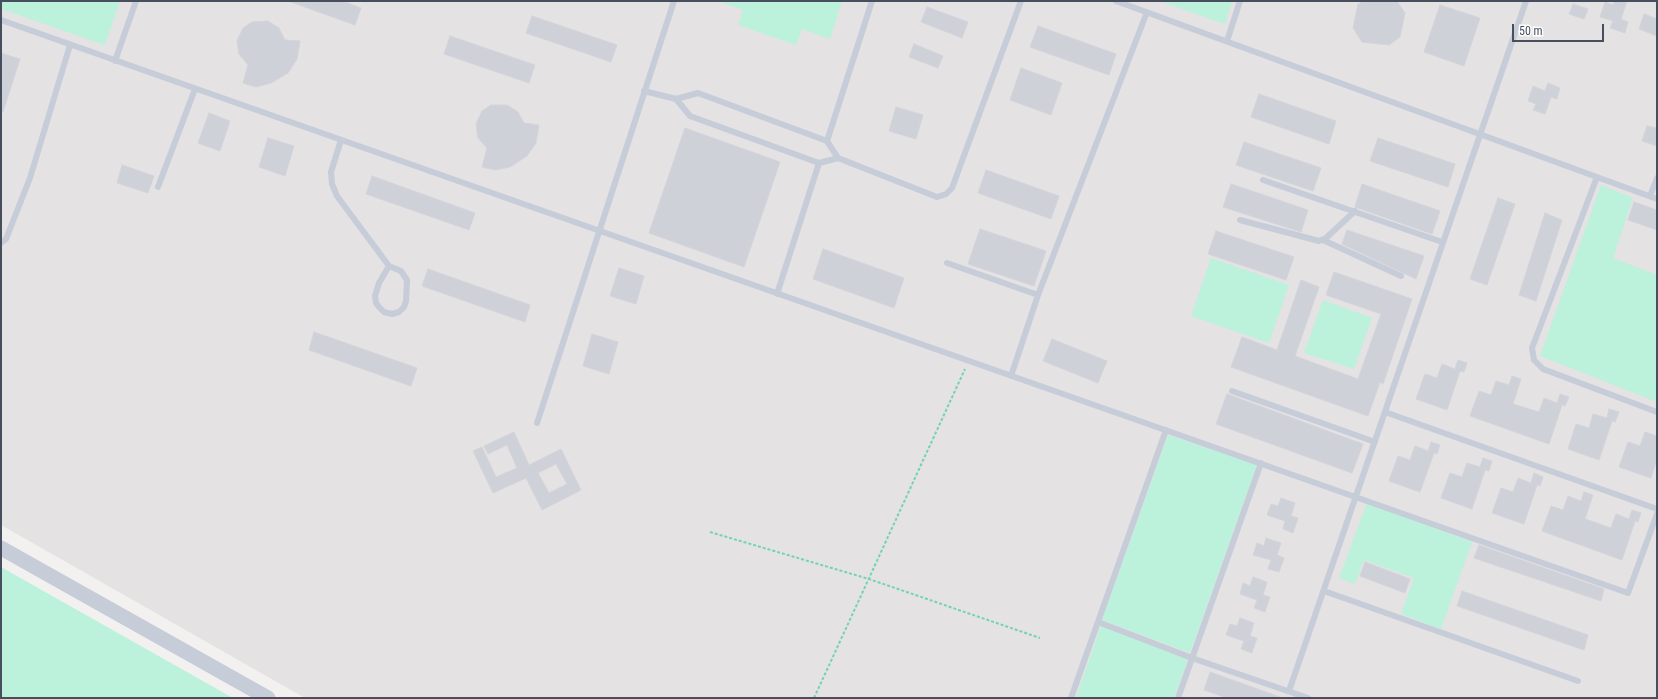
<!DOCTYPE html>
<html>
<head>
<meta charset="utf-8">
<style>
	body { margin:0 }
	#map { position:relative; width:1658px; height:699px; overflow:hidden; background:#f3f1f0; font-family:"Roboto Condensed",sans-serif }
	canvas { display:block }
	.frame { position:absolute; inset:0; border:2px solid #474f5f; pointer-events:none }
	.scale { position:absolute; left:1512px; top:24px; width:92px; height:18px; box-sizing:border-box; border:2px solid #474f5f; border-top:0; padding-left:5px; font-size:12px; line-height:14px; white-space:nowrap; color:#474f5f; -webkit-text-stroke:3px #fff; paint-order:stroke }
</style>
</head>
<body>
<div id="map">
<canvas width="1658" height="699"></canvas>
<div class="frame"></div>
<div class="scale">50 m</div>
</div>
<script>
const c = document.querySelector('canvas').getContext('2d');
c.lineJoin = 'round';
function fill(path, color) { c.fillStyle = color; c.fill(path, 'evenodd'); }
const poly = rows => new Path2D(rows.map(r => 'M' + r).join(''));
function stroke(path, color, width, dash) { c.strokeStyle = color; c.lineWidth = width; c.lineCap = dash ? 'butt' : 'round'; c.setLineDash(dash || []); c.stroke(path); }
const education = poly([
	[1,1,1657,1,1657,698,305,698,1,525]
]);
const green = poly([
	[1,1,120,1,105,45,1,9],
	[724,1,842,1,830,39,802,29,796,45,738,25,743,10,723,3],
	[1159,1,1232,1,1225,24],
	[1601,185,1633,198,1613,258,1657,275,1657,402,1540,356],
	[1211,258,1289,285,1269,343,1191,316],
	[1323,300,1372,318,1354,369,1304,353],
	[1168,435,1257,465,1190,653,1102,620],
	[1367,503,1472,542,1441,629,1401,614,1414,578,1364,560,1355,584,1339,578],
	[1,567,233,698,1,698],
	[1101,626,1188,659,1174,698,1076,698]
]);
const building = poly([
	[291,1,342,1,361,8,355,25,291,2,291,1],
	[1364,1,1397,1,1405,13,1400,37,1389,45,1362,42,1353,28,1358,4,1364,1],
	[1614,1,1627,1,1621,19,1628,22,1625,33,1610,28,1613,21,1600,17,1605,2,1613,5,1614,1],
	[1573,4,1588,9,1584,19,1569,14,1573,4],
	[1440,5,1480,18,1464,66,1424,52,1440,5],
	[927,7,968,22,962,38,921,22,927,7],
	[1644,14,1657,19,1657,36,1639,29,1644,14],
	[532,16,617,45,611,62,526,33,532,16],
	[268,21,279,28,285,40,300,41,297,59,288,73,271,83,256,87,243,83,248,65,239,54,237,41,243,28,252,22,268,21],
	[1038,26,1116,54,1109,75,1030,47,1038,26],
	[450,36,535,65,529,83,444,54,450,36],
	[914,44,943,56,938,68,909,57,914,44],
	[1,53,20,59,3,112,1,112,1,53],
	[1021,68,1062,83,1051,115,1010,100,1021,68],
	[1548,83,1560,88,1557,99,1551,97,1545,114,1533,110,1536,104,1528,101,1533,86,1545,91,1548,83],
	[1259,94,1336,121,1329,144,1251,117,1259,94],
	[491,105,507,105,518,112,524,123,539,125,536,143,527,156,510,167,495,170,482,167,487,148,478,138,476,124,482,111,491,105],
	[896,107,923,115,916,139,889,131,896,107],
	[209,113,230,121,220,151,198,143,209,113],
	[1647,126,1657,128,1657,146,1642,141,1647,126],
	[685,128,780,162,744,267,649,233,685,128],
	[268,138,294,146,285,176,259,167,268,138],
	[1378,138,1455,164,1448,187,1370,161,1378,138],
	[1244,142,1321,168,1313,191,1236,165,1244,142],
	[122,165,154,176,148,193,117,183,122,165],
	[986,170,1059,196,1051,219,978,193,986,170],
	[372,176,475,213,469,230,366,194,372,176],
	[1231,184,1308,210,1301,232,1223,207,1231,184],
	[1362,184,1440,211,1432,234,1355,207,1362,184],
	[1498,198,1515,204,1487,285,1470,279,1498,198],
	[1634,202,1657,210,1657,230,1628,220,1634,202],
	[1545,213,1562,220,1536,301,1519,295,1545,213],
	[980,229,1046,251,1034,286,968,264,980,229],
	[1347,230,1424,256,1416,279,1342,244,1347,230],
	[1216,231,1294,257,1286,280,1208,254,1216,231],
	[823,249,904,278,894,308,813,279,823,249],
	[619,268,644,276,636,304,610,296,619,268],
	[428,269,530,305,525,322,422,286,428,269],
	[1334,272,1412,299,1383,384,1380,382,1368,416,1231,367,1242,337,1277,350,1301,280,1319,287,1295,356,1358,379,1381,314,1326,295,1334,272],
	[314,332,417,368,411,386,309,350,314,332],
	[592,334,618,342,609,374,583,366,592,334],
	[1052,339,1107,361,1098,383,1043,361,1052,339],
	[1458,360,1467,363,1464,372,1460,371,1447,410,1416,399,1425,374,1437,378,1442,364,1455,369,1458,360],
	[1512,376,1521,379,1513,404,1539,412,1544,398,1557,403,1560,394,1569,397,1565,406,1562,405,1549,444,1470,416,1479,391,1491,395,1496,381,1509,385,1512,376],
	[1227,394,1363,444,1352,473,1216,424,1227,394],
	[1609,409,1619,412,1615,422,1612,421,1599,460,1568,449,1576,424,1589,428,1593,414,1607,418,1609,409],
	[514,432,529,465,561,449,581,490,542,510,526,478,493,493,473,451,482,447,496,477,517,468,507,445,488,454,484,446,514,432],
	[556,464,567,484,549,493,538,473,556,464],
	[1645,432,1657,436,1657,459,1651,478,1619,467,1628,442,1640,446,1645,432],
	[1431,442,1440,445,1437,454,1434,453,1420,492,1389,481,1398,456,1410,460,1415,446,1428,451,1431,442],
	[1483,458,1492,461,1489,471,1485,470,1472,509,1441,498,1450,473,1462,477,1467,463,1480,467,1483,458],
	[1534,473,1543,477,1540,486,1537,485,1524,524,1492,513,1501,488,1513,492,1518,478,1531,483,1534,473],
	[1584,492,1593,495,1585,519,1611,528,1616,514,1629,519,1632,510,1641,513,1638,522,1635,521,1622,560,1542,531,1551,506,1563,510,1568,496,1581,501,1584,492],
	[1281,498,1295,503,1291,516,1298,518,1293,533,1283,529,1285,521,1267,515,1271,504,1278,506,1281,498],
	[1266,538,1281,543,1277,555,1284,558,1279,572,1268,569,1271,560,1253,555,1257,543,1264,546,1266,538],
	[1479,545,1604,589,1601,601,1474,558,1479,545],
	[1365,562,1410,579,1405,593,1360,576,1365,562],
	[1253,577,1267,582,1263,595,1270,597,1265,612,1254,608,1257,600,1240,594,1243,583,1250,586,1253,577],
	[1462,591,1588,635,1584,650,1457,606,1462,591],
	[1240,618,1254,623,1250,636,1257,638,1252,653,1241,649,1244,641,1226,635,1230,624,1237,626,1240,618],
	[1210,672,1280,697,1280,698,1227,698,1204,690,1210,672]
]);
const path = poly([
	[710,532,869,579,1040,638],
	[814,698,965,369]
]);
const service = poly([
	[1116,1,1657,199],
	[1,20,1628,593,1657,514],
	[1227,41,1240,1],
	[115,61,136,1],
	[644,91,676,99,698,93,827,141,838,158],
	[676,99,690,116,819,163,838,158,937,197,946,194,952,188,1021,1],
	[341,140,331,172,332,184,337,196,389,266,379,283,375,296,376,303,379,307,384,312,392,314,399,312,404,307,406,301,407,280,401,271,389,266],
	[827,141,872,1],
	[1597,177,1532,348,1534,360,1543,369,1657,412],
	[1263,180,1442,242],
	[158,187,195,89],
	[1650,196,1657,178],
	[1240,220,1319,241,1326,238,1355,211],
	[1323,240,1401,276],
	[1,243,6,239,30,178,70,45],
	[947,263,1038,295],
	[777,294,819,163],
	[1011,376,1038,295,1147,12],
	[1232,391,1375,442],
	[1385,412,1657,509],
	[537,423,674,1],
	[1324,591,1578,681],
	[1098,622,1192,658,1308,698],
	[1289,691,1526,1],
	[1071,698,1166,430],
	[1178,698,1261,463]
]);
const tertiary = poly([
	[1,548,268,698]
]);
fill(education, '#e4e2e2');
fill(green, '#bcf2dc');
fill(building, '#cfd1d8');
stroke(building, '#d4d4dc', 1);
stroke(path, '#72d3b6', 2, [3, 2]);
stroke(service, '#c6ccd8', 6);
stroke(tertiary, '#c6ccd8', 15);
</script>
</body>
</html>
